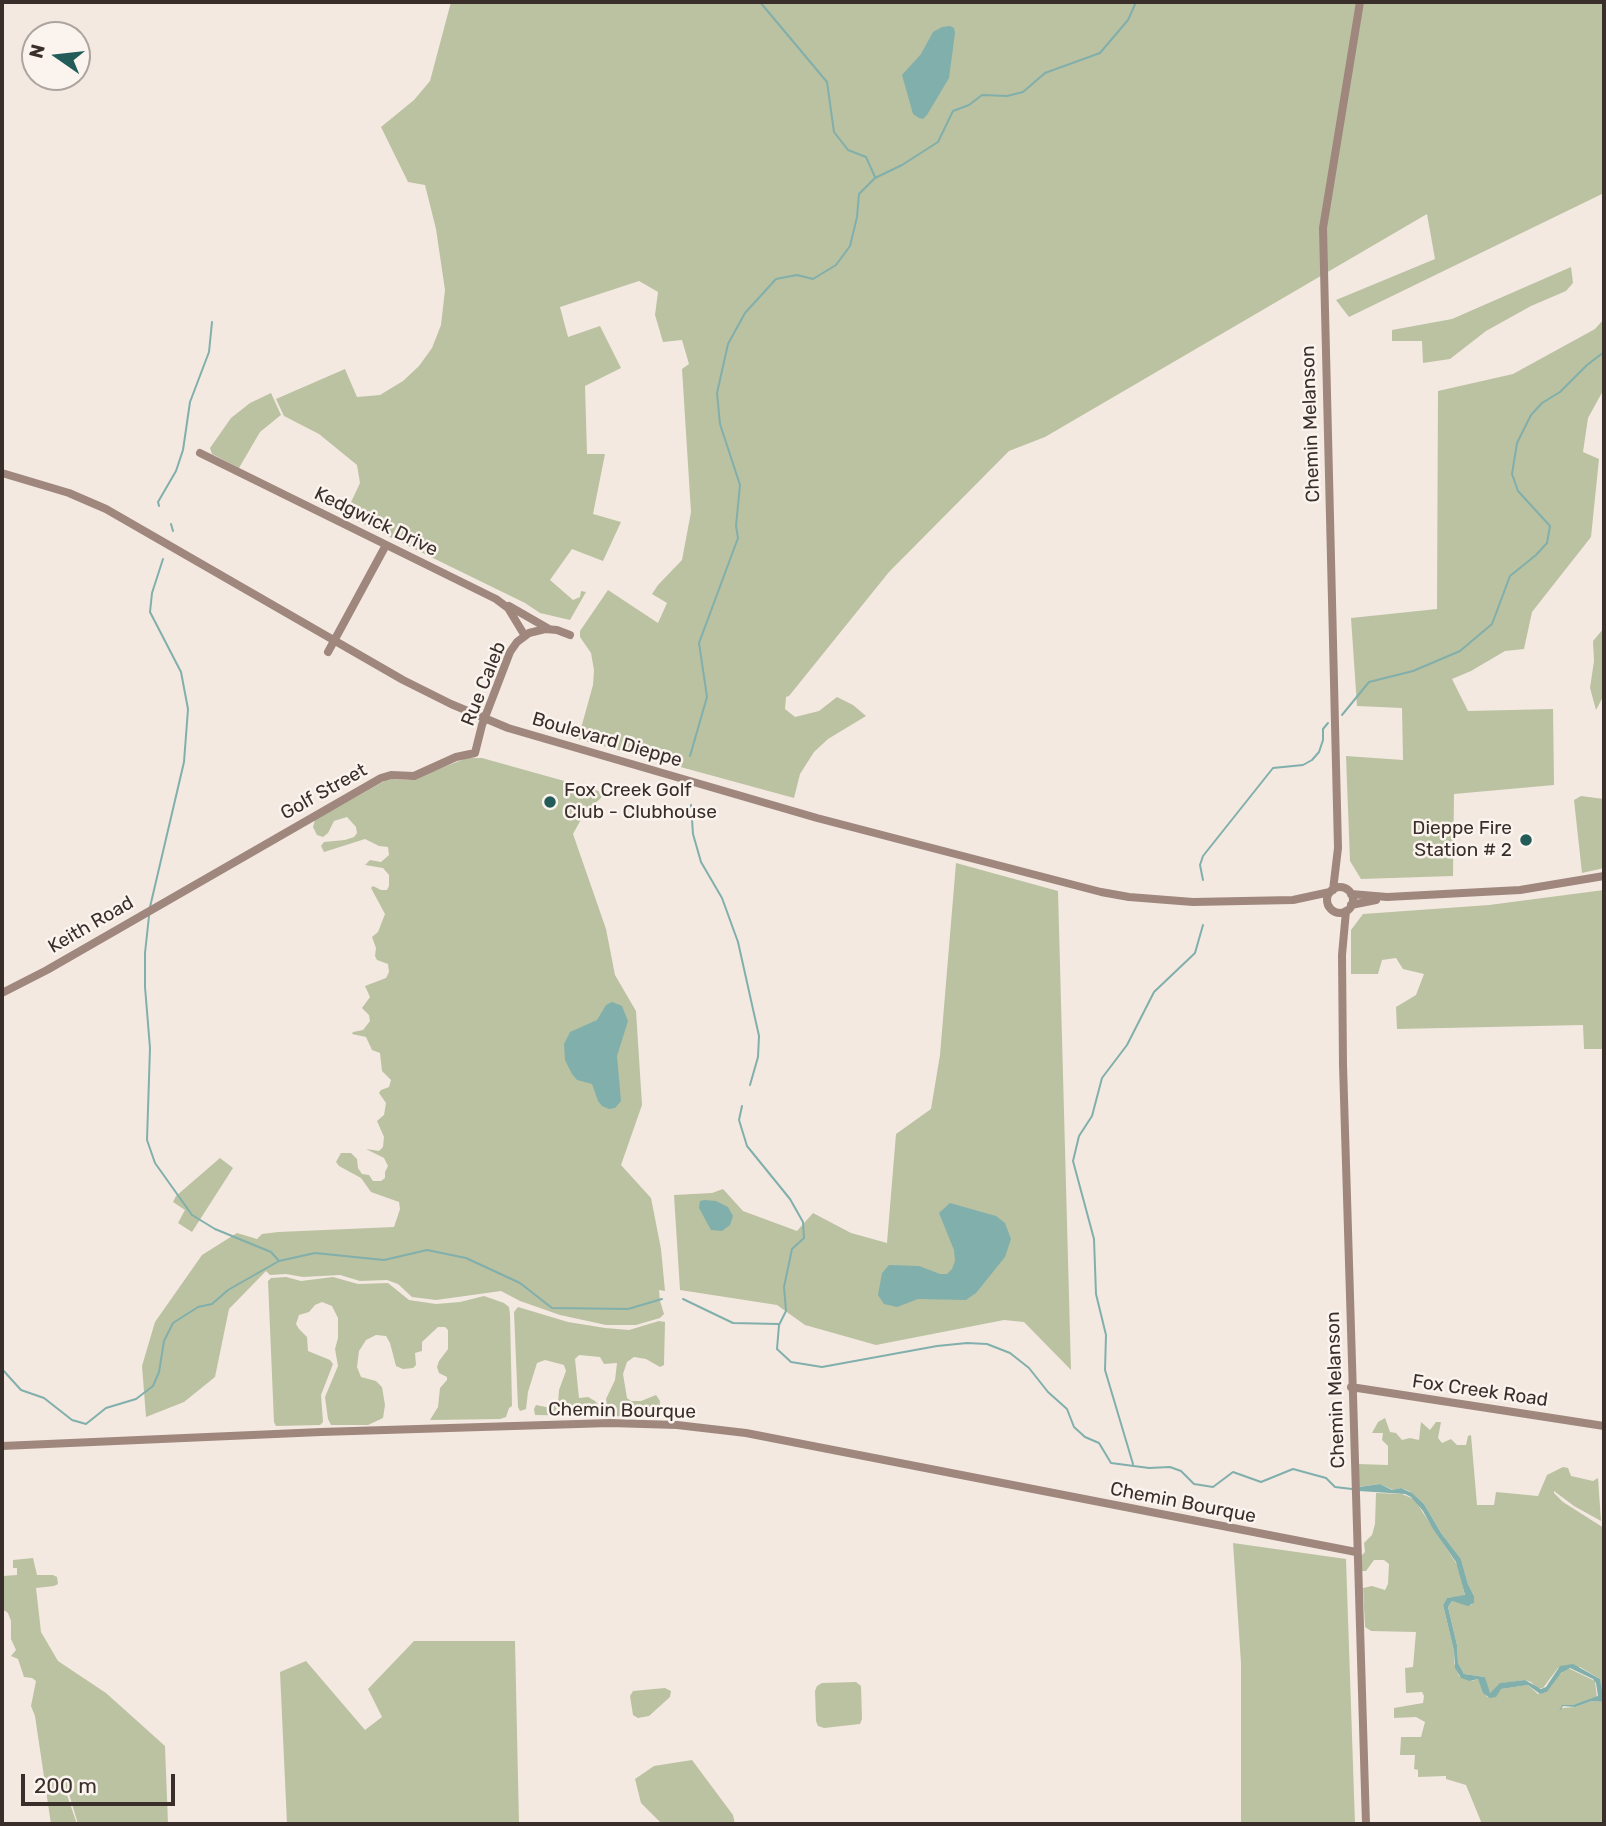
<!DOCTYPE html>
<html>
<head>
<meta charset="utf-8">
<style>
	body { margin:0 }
	#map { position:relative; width:1606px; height:1826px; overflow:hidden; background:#f3e9e1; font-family:Rubik,sans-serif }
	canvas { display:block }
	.frame { position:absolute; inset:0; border:4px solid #3a2e2b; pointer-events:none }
	.north { position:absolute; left:21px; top:21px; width:70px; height:70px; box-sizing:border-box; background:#faf3ee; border:2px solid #ada4a0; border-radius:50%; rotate:284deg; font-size:19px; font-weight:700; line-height:28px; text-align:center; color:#3a2e2b }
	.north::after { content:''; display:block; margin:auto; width:24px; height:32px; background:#225b58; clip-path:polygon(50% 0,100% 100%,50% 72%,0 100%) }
	.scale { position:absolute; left:21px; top:1774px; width:154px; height:32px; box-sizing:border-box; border:4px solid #3a2e2b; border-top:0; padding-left:9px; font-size:21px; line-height:24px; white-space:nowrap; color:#3a2e2b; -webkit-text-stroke:5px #faf3ee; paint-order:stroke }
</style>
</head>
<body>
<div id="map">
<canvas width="1606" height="1826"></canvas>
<div class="frame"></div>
<div class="north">N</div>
<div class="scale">200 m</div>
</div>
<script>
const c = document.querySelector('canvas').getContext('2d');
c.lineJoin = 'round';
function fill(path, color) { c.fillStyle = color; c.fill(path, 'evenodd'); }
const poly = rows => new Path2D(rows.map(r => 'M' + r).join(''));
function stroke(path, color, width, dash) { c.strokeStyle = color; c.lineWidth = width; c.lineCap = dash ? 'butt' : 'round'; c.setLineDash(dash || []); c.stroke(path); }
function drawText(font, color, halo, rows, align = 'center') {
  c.font = font + ' Rubik,sans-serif'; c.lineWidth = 5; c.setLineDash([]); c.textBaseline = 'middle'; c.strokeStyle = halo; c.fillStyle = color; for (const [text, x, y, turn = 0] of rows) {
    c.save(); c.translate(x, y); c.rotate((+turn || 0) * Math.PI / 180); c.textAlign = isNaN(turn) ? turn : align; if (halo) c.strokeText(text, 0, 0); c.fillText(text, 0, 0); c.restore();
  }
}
const green = poly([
	[451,2,1604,2,1604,193,1349,317,1336,300,1435,259,1427,214,1045,437,1009,451,889,572,789,696,786,697,785,709,795,717,819,711,837,697,853,705,866,716,828,739,814,752,800,774,794,798,578,739,593,685,594,670,591,653,580,637,580,631,608,590,658,623,667,603,652,594,658,585,682,560,691,512,682,369,689,364,682,340,663,342,655,315,658,292,639,281,560,307,568,337,600,326,621,368,585,386,587,454,605,454,593,514,621,522,603,561,572,549,550,580,573,600,580,597,581,591,586,592,570,620,540,613,525,603,345,515,360,483,357,465,319,434,284,416,276,399,345,369,357,397,380,395,403,381,419,366,432,348,441,325,445,290,436,229,425,185,408,182,381,127,414,100,430,81],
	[1571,267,1573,283,1566,291,1531,306,1486,331,1450,359,1423,363,1422,341,1392,341,1392,330,1452,319],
	[1604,319,1604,389,1588,418,1583,452,1599,459,1591,537,1532,612,1524,649,1505,651,1471,671,1452,679,1468,711,1553,709,1554,785,1454,794,1453,876,1361,879,1350,861,1346,756,1403,760,1402,708,1357,706,1351,618,1437,609,1438,391,1513,374,1595,329],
	[271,393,281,415,260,432,239,468,212,454,210,448,231,418,250,403],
	[1604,628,1604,695,1596,710,1590,688,1594,661,1593,641],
	[467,758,482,758,593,789,605,794,584,814,573,834,606,929,615,975,636,1011,642,1105,621,1165,651,1198,661,1249,665,1291,659,1290,660,1301,664,1314,660,1318,636,1325,606,1325,560,1315,520,1301,501,1291,436,1300,412,1297,398,1284,387,1280,360,1281,340,1275,303,1277,286,1274,270,1275,266,1271,229,1309,215,1377,184,1402,146,1417,142,1366,155,1322,202,1255,237,1233,257,1239,262,1234,278,1232,394,1227,400,1209,399,1202,371,1192,361,1178,339,1166,336,1162,341,1153,351,1153,357,1159,358,1168,362,1174,369,1175,373,1181,381,1181,385,1178,385,1172,388,1166,384,1158,366,1149,379,1151,383,1147,384,1137,377,1121,384,1115,386,1103,379,1093,381,1090,389,1087,391,1080,382,1071,380,1053,372,1050,366,1037,352,1034,353,1032,363,1030,370,1021,369,1015,362,1008,370,997,365,986,386,978,389,972,388,964,377,960,375,956,376,948,372,937,378,932,385,914,371,888,373,886,381,890,387,890,389,886,389,875,383,868,365,865,370,860,381,862,389,855,388,847,379,846,365,839,324,852,321,846,324,842,345,840,354,837,357,833,356,827,347,817,334,821,328,833,323,837,317,835,313,827,315,820,388,779,410,780],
	[1581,796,1604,799,1604,868,1582,873,1574,800],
	[956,863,1058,891,1071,1370,1024,1322,1004,1320,876,1345,805,1325,777,1305,680,1290,674,1195,712,1193,723,1189,743,1211,797,1231,813,1213,851,1233,887,1243,896,1134,931,1109,940,1055],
	[1604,890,1604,1049,1584,1049,1583,1025,1397,1029,1396,1007,1416,995,1424,974,1403,969,1396,958,1382,960,1378,974,1351,974,1351,930,1363,914,1489,905],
	[220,1158,233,1168,192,1232,178,1223,185,1210,173,1202,176,1196],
	[286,1277,301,1281,333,1277,358,1284,388,1283,409,1300,436,1304,460,1302,484,1296,504,1303,509,1307,510,1315,512,1406,509,1408,506,1417,500,1419,430,1420,438,1407,440,1388,447,1380,447,1377,439,1373,437,1367,439,1361,448,1349,448,1330,445,1327,438,1327,422,1342,422,1351,415,1353,416,1365,413,1368,403,1369,396,1366,390,1343,386,1336,376,1335,366,1340,359,1351,357,1367,361,1377,376,1381,382,1387,385,1405,383,1418,368,1425,331,1425,328,1419,325,1397,338,1366,335,1349,338,1338,338,1318,332,1306,322,1302,315,1305,309,1312,299,1315,296,1324,299,1329,307,1337,308,1351,330,1360,333,1364,321,1395,323,1422,320,1425,276,1426,274,1422,268,1281,271,1278],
	[518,1307,568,1322,605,1328,629,1330,659,1321,665,1322,664,1365,660,1367,646,1359,634,1357,627,1362,623,1374,627,1398,631,1401,641,1401,656,1395,660,1401,659,1411,649,1417,612,1416,607,1406,606,1399,615,1380,617,1363,604,1364,600,1357,579,1355,575,1359,579,1398,588,1397,595,1401,602,1408,602,1414,598,1416,535,1415,534,1409,536,1405,546,1407,558,1404,559,1390,566,1371,564,1365,545,1360,537,1363,528,1392,526,1409,520,1411,518,1407,514,1312],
	[1385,1418,1390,1432,1396,1433,1402,1440,1410,1438,1419,1440,1421,1422,1430,1430,1436,1422,1441,1422,1438,1438,1442,1443,1451,1439,1457,1445,1466,1445,1468,1436,1471,1435,1477,1505,1494,1505,1496,1492,1538,1496,1547,1475,1563,1467,1568,1468,1571,1476,1593,1481,1598,1478,1601,1521,1574,1506,1554,1491,1554,1493,1563,1502,1604,1528,1604,1697,1601,1689,1600,1679,1580,1667,1558,1668,1543,1688,1537,1688,1531,1682,1525,1680,1503,1683,1491,1693,1488,1691,1485,1677,1464,1674,1458,1663,1457,1645,1448,1607,1452,1601,1472,1605,1474,1596,1468,1584,1461,1559,1441,1533,1424,1504,1409,1491,1401,1488,1393,1490,1380,1484,1358,1487,1358,1464,1388,1465,1388,1446,1382,1440,1383,1433,1372,1433,1378,1422],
	[1376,1493,1402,1494,1414,1499,1458,1566,1465,1596,1447,1598,1443,1605,1454,1651,1454,1663,1459,1676,1472,1681,1478,1679,1487,1697,1501,1689,1528,1685,1538,1694,1547,1692,1559,1675,1568,1668,1595,1681,1597,1698,1573,1705,1564,1705,1561,1708,1575,1707,1592,1701,1604,1702,1604,1824,1482,1824,1466,1785,1446,1779,1446,1776,1418,1777,1418,1770,1414,1769,1415,1755,1400,1755,1401,1737,1421,1737,1425,1722,1416,1717,1394,1718,1394,1708,1423,1703,1424,1696,1422,1692,1406,1693,1405,1668,1413,1667,1416,1632,1371,1631,1365,1627,1363,1588,1372,1586,1385,1590,1388,1584,1389,1564,1384,1560,1374,1560,1366,1571,1362,1571,1361,1556,1365,1552,1364,1543,1372,1535,1375,1524],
	[1233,1543,1346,1559,1355,1824,1241,1824,1241,1663],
	[33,1558,37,1575,53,1575,57,1577,58,1584,54,1586,36,1588,41,1632,58,1661,106,1693,165,1746,168,1824,78,1824,69,1794,67,1795,77,1824,51,1824,35,1716,31,1706,36,1681,32,1678,24,1677,18,1659,11,1656,16,1650,11,1639,11,1621,8,1613,2,1609,3,1576,17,1575,17,1568,13,1568,13,1560],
	[414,1641,515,1641,519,1824,287,1824,280,1672,306,1661,365,1730,382,1717,368,1689],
	[856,1682,861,1686,862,1719,860,1724,824,1728,818,1726,816,1721,815,1691,817,1686,822,1683],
	[665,1688,671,1691,670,1697,649,1716,638,1718,633,1715,630,1696,633,1691],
	[692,1760,733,1815,735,1824,662,1824,641,1803,635,1779,654,1766]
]);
const water = poly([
	[950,26,954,28,955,33,949,78,927,115,923,119,919,118,913,114,902,75,921,54,933,32,942,27],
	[612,1002,622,1006,628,1021,617,1056,621,1101,615,1108,609,1109,602,1106,598,1101,592,1084,577,1080,572,1074,565,1060,564,1044,570,1032,597,1020,606,1005],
	[704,1200,716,1201,728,1207,733,1216,730,1225,722,1231,711,1230,699,1208,700,1201],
	[950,1203,996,1216,1005,1223,1011,1239,1005,1257,976,1293,966,1300,918,1299,897,1307,884,1304,878,1295,882,1273,889,1265,919,1266,940,1274,947,1274,952,1269,955,1261,954,1250,939,1213],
	[1380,1484,1392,1490,1401,1488,1412,1493,1424,1504,1441,1533,1461,1559,1468,1584,1474,1596,1474,1603,1468,1606,1452,1601,1448,1607,1457,1645,1458,1663,1464,1674,1485,1677,1490,1693,1500,1683,1525,1680,1541,1689,1546,1687,1560,1666,1573,1664,1600,1679,1604,1702,1592,1701,1575,1707,1563,1706,1559,1712,1562,1705,1573,1705,1598,1696,1596,1683,1593,1679,1570,1668,1561,1673,1547,1692,1540,1694,1528,1685,1501,1689,1496,1697,1490,1698,1483,1693,1478,1679,1470,1681,1461,1678,1455,1668,1454,1651,1443,1605,1447,1598,1465,1595,1456,1562,1433,1529,1423,1511,1411,1497,1405,1494,1359,1491,1359,1487]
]);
const stream = poly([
	[760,2,827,82,834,132,848,150,866,157,875,177],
	[159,506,158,502,176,471,183,450,190,402,209,352,212,322],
	[171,524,173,531],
	[1342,715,1369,682,1413,671,1460,651,1492,624,1510,576,1536,555,1547,543,1550,526,1518,491,1512,474,1517,443,1531,415,1542,403,1560,392,1587,365,1604,352],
	[690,756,707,697,699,643,738,538,736,526,740,485,720,424,717,393,728,344,745,313,776,279,797,275,813,279,836,265,850,246,857,217,859,194,875,178,902,165,938,142,953,111,969,105,982,95,1007,96,1023,92,1045,73,1100,53,1128,20,1136,2],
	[691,805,693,834,701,862,722,898,738,942,759,1036,758,1057,750,1085],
	[1203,880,1200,865,1203,856,1273,768,1303,765,1312,760,1319,752,1323,740,1323,729,1328,723],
	[150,907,184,762,188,709,181,672,150,612,152,593,163,559],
	[149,916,145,953,145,987,150,1048,147,1140,155,1163,192,1215,215,1229,271,1252,279,1261],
	[742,1106,739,1120,747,1146,790,1199,803,1222,804,1238,792,1249,784,1287,786,1311,779,1325,777,1349,791,1362,822,1367,937,1346,967,1343,987,1344,1010,1353,1029,1368,1048,1392,1067,1409,1074,1427,1085,1437,1099,1443,1111,1463,1149,1468,1170,1467,1181,1471,1194,1484,1213,1487,1233,1472,1261,1482,1293,1469,1326,1478,1335,1487,1352,1489],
	[683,1299,733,1323,778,1324],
	[2,1369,21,1390,44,1398,72,1420,86,1424,106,1408,136,1399,153,1386,159,1372,164,1341,173,1323,198,1307,212,1304,228,1290,279,1261,315,1253,384,1260,427,1250,466,1258,520,1283,552,1308,628,1309,662,1299],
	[1133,1464,1105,1370,1106,1335,1096,1294,1094,1239,1073,1161,1079,1136,1092,1116,1102,1078,1127,1045,1154,992,1195,953,1203,925]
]);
const secondary = poly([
	[200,453,496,599,508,608,525,636],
	[2,473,69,493,106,509,403,680,451,704,508,728,817,818,1101,892,1129,897,1193,902,1293,900,1330,892],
	[509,606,549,629],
	[328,652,386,545],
	'1327 900a13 13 0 1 1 26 0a13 13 0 1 1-26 0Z',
	[1333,890,1338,848,1323,228,1360,2],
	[1351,894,1387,897,1520,890,1604,876],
	[1351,905,1376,900],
	[1346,911,1342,955,1343,1065,1366,1824],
	[2,993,47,970,381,778,391,775,414,776,456,757,475,753,482,725,510,652,517,642,529,633,545,629,557,630,570,635],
	[1351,1387,1604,1426],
	[2,1446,321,1432,610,1423,677,1425,746,1433,1356,1552]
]);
const markers = [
	[550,802,7,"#225b58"],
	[1526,840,7,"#225b58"]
];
const streetNames = [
	["Chemin Melanson",1311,424,-92],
	["Kedgwick Drive",376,522,26],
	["Rue Caleb",484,684,-68],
	["Boulevard Dieppe",607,740,16],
	["Golf Street",324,792,-29],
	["Keith Road",91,925,-30],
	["Chemin Melanson",1336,1390,-92],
	["Fox Creek Road",1480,1391,8],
	["Chemin Bourque",622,1411,1],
	["Chemin Bourque",1183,1503,11]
];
const poiNames = [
	["Fox Creek Golf",564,791],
	["Club - Clubhouse",564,813],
	["Dieppe Fire",1512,829,"right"],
	["Station # 2",1512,851,"right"]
];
fill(green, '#bbc2a1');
fill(water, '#81afac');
stroke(stream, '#81afac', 2);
stroke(secondary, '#9f877e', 8);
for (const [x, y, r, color] of markers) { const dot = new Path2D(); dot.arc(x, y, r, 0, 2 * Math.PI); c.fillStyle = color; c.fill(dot); stroke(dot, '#faf3ee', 2.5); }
drawText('19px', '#3a2e2b', '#faf3ee', streetNames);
drawText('19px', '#3a2e2b', '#faf3ee', poiNames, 'left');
</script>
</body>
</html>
